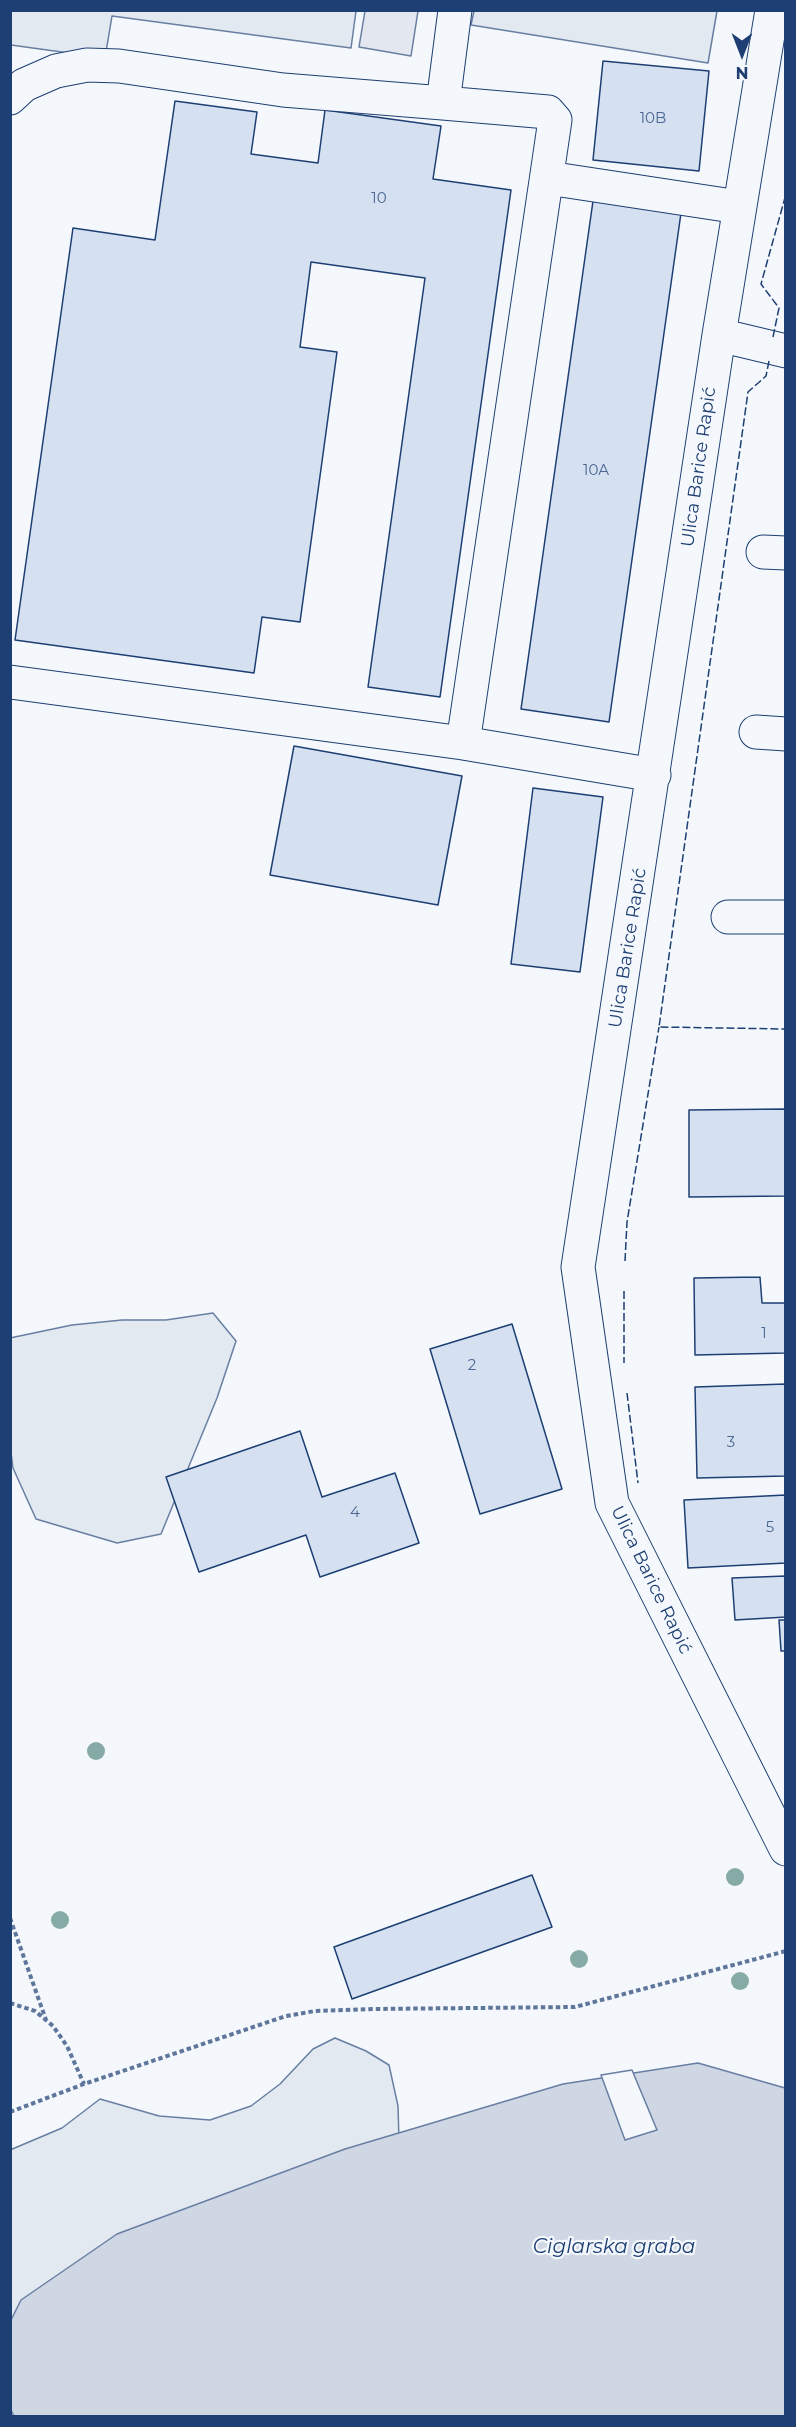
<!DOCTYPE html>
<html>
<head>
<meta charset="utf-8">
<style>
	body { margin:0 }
	#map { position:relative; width:796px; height:2427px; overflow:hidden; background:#f4f7fb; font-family:Montserrat,sans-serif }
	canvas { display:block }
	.frame { position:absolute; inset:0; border:12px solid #1d3f73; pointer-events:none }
	.north { position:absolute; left:712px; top:24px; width:60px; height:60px; -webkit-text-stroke:4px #f4f7fb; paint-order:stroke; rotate:180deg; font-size:16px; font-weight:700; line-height:24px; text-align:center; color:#1d3f73 }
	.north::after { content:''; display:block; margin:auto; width:21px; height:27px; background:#1d3f73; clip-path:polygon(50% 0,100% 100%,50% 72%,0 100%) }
</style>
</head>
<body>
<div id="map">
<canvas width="796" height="2427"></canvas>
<div class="frame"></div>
<div class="north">N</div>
</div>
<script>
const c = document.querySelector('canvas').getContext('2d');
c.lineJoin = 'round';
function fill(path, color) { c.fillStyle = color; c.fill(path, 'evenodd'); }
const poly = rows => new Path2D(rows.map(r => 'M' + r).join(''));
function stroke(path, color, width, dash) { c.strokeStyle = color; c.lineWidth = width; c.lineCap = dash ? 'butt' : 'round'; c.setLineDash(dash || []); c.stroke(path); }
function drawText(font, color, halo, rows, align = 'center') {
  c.font = font + ' Montserrat,sans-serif'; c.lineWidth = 4.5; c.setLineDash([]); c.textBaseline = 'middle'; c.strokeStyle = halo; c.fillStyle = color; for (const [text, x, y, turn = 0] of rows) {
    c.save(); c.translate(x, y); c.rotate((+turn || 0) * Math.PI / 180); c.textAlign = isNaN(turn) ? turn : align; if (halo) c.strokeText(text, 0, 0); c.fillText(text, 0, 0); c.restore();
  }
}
const green = poly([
	[11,11,356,11,351,48,112,16,105,58,11,45,11,11],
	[474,11,474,10,717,11,708,63,471,25,474,11],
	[213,1313,236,1341,217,1398,161,1534,117,1543,36,1519,13,1468,10,1445,10,1338,72,1325,122,1320,166,1320,213,1313],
	[335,2038,366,2051,389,2065,398,2106,399,2141,57,2416,11,2416,10,2150,62,2128,100,2099,159,2116,210,2120,251,2106,280,2084,313,2049,335,2038]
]);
const parking = poly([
	[365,11,418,11,411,56,359,47,365,11]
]);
const water = poly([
	[698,2063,785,2088,785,2416,14,2416,10,2408,10,2322,21,2300,117,2234,345,2149,563,2084,698,2063]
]);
const pier = poly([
	[632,2070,657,2130,625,2140,601,2075,632,2070]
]);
const building = poly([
	[603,61,709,71,699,171,593,160,603,61],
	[175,101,257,112,251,154,318,163,325,110,441,126,433,179,511,190,440,697,368,687,425,278,311,262,300,347,337,352,300,622,262,617,254,673,15,640,73,228,155,240,175,101],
	[593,201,681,213,609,722,521,709,593,201],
	[294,746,462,776,438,905,270,875,294,746],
	[533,788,603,797,580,972,511,964,533,788],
	[786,1109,786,1196,689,1197,689,1110,786,1109],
	[760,1277,762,1303,786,1303,786,1353,695,1355,694,1278,760,1277],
	[512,1324,562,1489,480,1514,430,1349,512,1324],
	[786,1384,786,1476,697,1478,695,1387,786,1384],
	[300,1431,322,1497,395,1473,419,1543,320,1577,306,1535,199,1572,166,1477,300,1431],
	[786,1495,786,1563,688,1568,684,1500,786,1495],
	[786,1576,786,1617,735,1620,732,1578,786,1576],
	[779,1620,786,1620,786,1651,781,1651,779,1620],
	[532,1875,552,1927,352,1999,334,1947,532,1875]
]);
const path = poly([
	[10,1918,46,2020],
	[10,2003,35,2011,53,2026,67,2046,84,2084],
	[10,2112,84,2084,286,2016,315,2011,372,2009,575,2007,786,1951]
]);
const minor = poly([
	[455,10,443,103,548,112,555,120,463,743],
	[772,10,719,335,578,1267,612,1503,786,1849],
	[10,98,24,85,56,71,87,65,119,66,283,90,443,103],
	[548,178,739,207],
	[719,335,786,351],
	[763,552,786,553],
	[10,682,463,743,654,775],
	[756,732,786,734],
	[728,917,786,917]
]);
const fence = poly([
	[773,337,779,308,761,284,786,194],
	[769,361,766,376,748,392,659,1027,786,1029],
	[625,1261,627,1222,659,1027],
	[624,1291,624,1363],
	[627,1393,638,1483]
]);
const trees = [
	[96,1751],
	[735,1877],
	[60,1920],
	[579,1959],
	[740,1981]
];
const numberNames = [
	["10B",653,119],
	["10",379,199],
	["10A",596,471],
	["1",764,1334],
	["2",472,1366],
	["3",731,1443],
	["4",355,1513],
	["5",770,1528]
];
const streetNames = [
	["Ulica Barice Rapić",699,467,-82],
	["Ulica Barice Rapić",628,948,-81],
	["Ulica Barice Rapić",651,1580,64]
];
const waterNames = [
	["Ciglarska graba",614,2247]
];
fill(green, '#e3e9f0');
stroke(green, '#687fa3', 1.5);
fill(parking, '#e3e8f0');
stroke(parking, '#687fa3', 1.5);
fill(water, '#cfd7e4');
stroke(water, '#687fa3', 1.5);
fill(pier, '#f4f7fb');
stroke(pier, '#687fa3', 1.5);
fill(building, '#d5e0f0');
stroke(building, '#1d3f73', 1.5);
stroke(minor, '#1d3f73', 35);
stroke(path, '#5e769c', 4, [4.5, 3]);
stroke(minor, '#f4f7fb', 33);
stroke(fence, '#1d3f73', 1.5, [8, 3]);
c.fillStyle = '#86aba6';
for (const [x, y] of trees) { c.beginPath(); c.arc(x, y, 9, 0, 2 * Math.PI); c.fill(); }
drawText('15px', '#4b6792', null, numberNames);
drawText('18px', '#1d3f73', '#f4f7fb', streetNames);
drawText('italic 20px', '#1d3f73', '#f4f7fb', waterNames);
</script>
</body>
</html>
